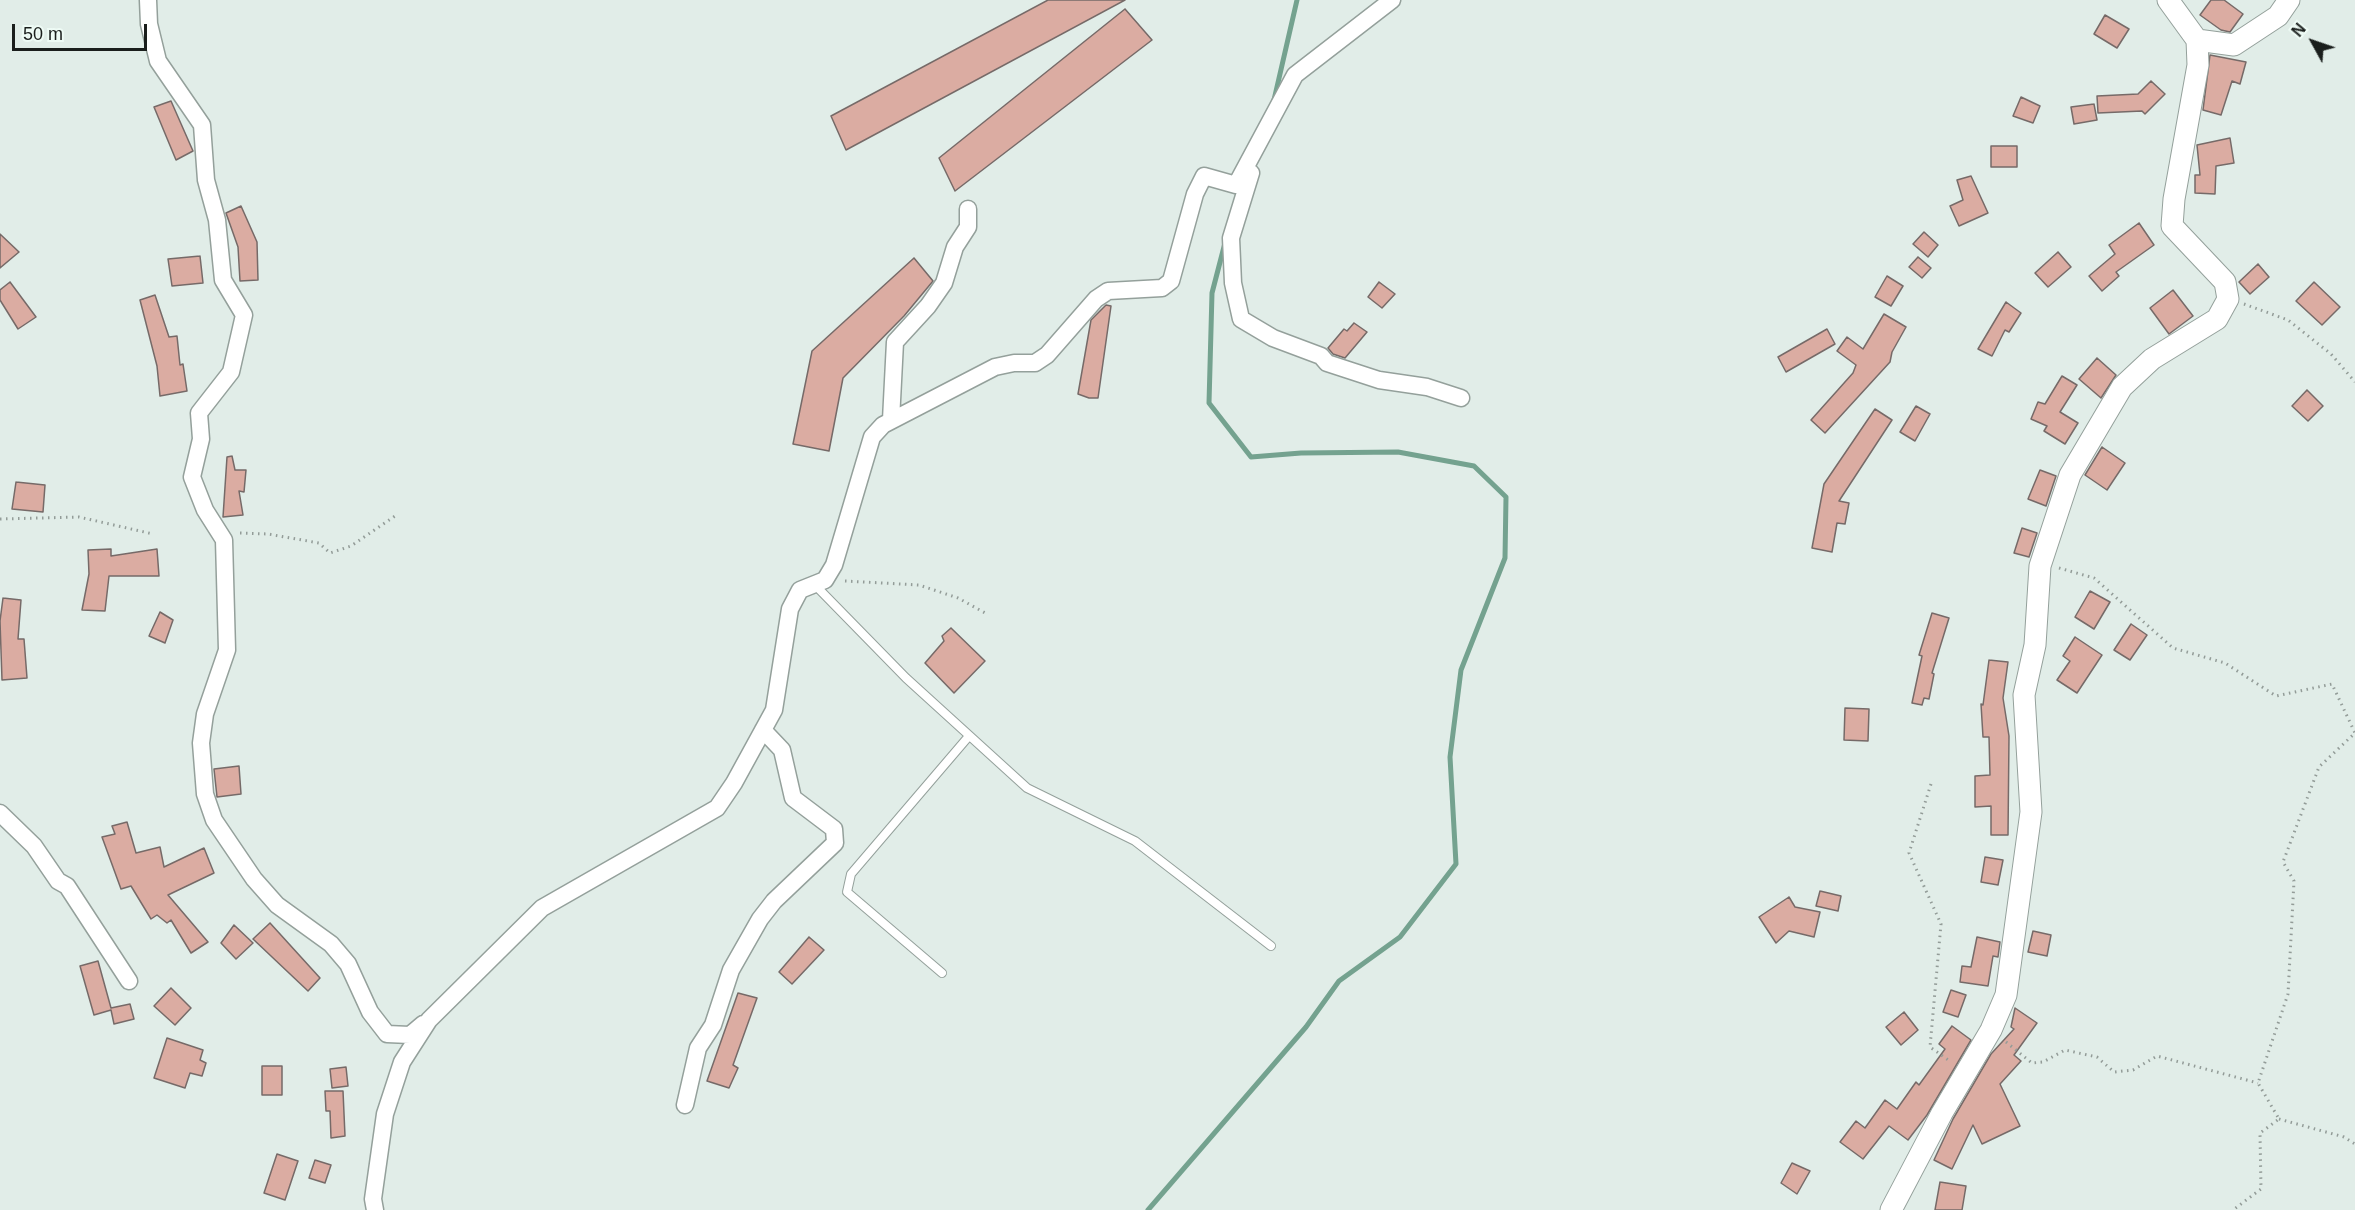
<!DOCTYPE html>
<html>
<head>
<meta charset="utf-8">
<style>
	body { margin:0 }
	#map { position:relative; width:2355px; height:1210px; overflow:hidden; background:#e1ede8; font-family:Helvetica,sans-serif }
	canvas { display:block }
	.north { position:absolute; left:2283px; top:12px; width:60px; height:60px; -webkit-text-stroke:4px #eefbf5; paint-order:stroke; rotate:310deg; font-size:16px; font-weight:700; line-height:24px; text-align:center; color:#1a1e1c }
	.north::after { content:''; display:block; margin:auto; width:21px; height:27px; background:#1a1e1c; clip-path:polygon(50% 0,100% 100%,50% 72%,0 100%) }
	.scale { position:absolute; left:12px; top:24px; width:135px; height:27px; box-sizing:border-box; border:3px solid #1a1e1c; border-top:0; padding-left:8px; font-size:18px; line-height:21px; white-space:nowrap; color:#1a1e1c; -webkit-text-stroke:4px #eefbf5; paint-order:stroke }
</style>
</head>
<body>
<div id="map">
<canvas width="2355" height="1210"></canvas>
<div class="north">N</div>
<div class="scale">50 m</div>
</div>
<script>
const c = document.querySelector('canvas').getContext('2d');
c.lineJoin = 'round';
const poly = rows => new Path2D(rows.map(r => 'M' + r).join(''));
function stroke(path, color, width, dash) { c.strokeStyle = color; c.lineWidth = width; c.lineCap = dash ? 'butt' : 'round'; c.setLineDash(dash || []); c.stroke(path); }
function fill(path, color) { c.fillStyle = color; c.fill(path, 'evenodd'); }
const stream = poly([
	[1274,100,1297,0],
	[1148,1210,1306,1027,1339,981,1400,937,1456,864,1450,757,1461,670,1505,558,1506,497,1474,466,1398,452,1301,453,1251,457,1209,403,1212,293,1225,243]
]);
const building = poly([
	[1048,0,1125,0,846,150,831,116,1048,0],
	[2211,0,2224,0,2243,14,2230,32,2221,30,2200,15,2211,0],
	[1125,9,1152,40,955,191,939,158,1125,9],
	[2105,15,2129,29,2117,48,2094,34,2105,15],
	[2210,55,2246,62,2240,84,2232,81,2221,115,2203,110,2210,55],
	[2151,81,2165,94,2145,114,2142,111,2098,113,2097,96,2138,94,2151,81],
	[2021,97,2040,106,2033,123,2013,116,2021,97],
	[171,101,193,151,176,160,154,107,171,101],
	[2094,104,2097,120,2074,124,2071,107,2094,104],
	[2230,138,2234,163,2216,166,2215,194,2195,193,2195,175,2200,175,2197,145,2230,138],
	[1991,146,2017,146,2017,167,1991,167,1991,146],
	[1971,176,1988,213,1959,226,1950,206,1963,200,1957,180,1971,176],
	[241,206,257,242,258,280,240,281,238,247,226,213,241,206],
	[2139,223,2154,245,2116,272,2119,276,2102,291,2089,276,2115,254,2109,245,2139,223],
	[1924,232,1938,245,1928,257,1913,244,1924,232],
	[0,234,19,252,0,268,0,234],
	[2058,252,2071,267,2048,287,2035,273,2058,252],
	[200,256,203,283,172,286,168,259,200,256],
	[1918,257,1931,268,1922,278,1909,267,1918,257],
	[914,258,933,281,904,316,843,378,829,451,793,444,812,351,914,258],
	[2258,264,2269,277,2250,294,2239,282,2258,264],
	[1887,276,1903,286,1891,306,1875,297,1887,276],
	[10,282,36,317,18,329,0,300,0,290,10,282],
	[1379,282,1395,294,1382,308,1368,297,1379,282],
	[2314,282,2340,307,2322,325,2296,301,2314,282],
	[2173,290,2193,316,2169,334,2150,308,2173,290],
	[155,295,169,337,177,336,180,365,183,364,187,391,160,396,157,366,140,300,155,295],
	[2006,302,2021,313,2009,332,2005,330,1992,356,1978,349,2006,302],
	[1106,305,1111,306,1098,398,1089,398,1078,394,1091,320,1106,305],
	[1884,314,1906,327,1892,352,1890,362,1825,433,1811,420,1853,373,1856,365,1837,351,1847,337,1863,349,1884,314],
	[1354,323,1367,332,1345,358,1333,354,1328,348,1344,329,1347,331,1354,323],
	[1827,329,1835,344,1786,372,1778,357,1827,329],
	[2097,358,2116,375,2101,398,2079,379,2097,358],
	[2062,376,2077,385,2060,412,2078,423,2065,444,2044,431,2047,426,2031,419,2038,402,2045,404,2062,376],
	[2307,390,2323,406,2308,421,2292,406,2307,390],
	[1916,406,1930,414,1915,441,1900,432,1916,406],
	[1875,409,1892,420,1839,501,1849,503,1845,524,1837,523,1832,552,1812,548,1824,484,1875,409],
	[2102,447,2125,463,2107,490,2085,475,2102,447],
	[232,456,235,470,246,470,244,492,239,491,243,515,223,517,227,457,232,456],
	[2040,470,2056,476,2046,506,2028,499,2040,470],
	[16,482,45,485,43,512,12,509,16,482],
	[2022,528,2037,533,2029,557,2014,553,2022,528],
	[111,549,111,556,157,549,159,576,109,576,105,611,82,610,89,574,88,550,111,549],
	[2090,591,2110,602,2094,629,2075,617,2090,591],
	[3,598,21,600,18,639,24,639,27,678,2,680,0,621,3,598],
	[160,612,173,620,165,643,149,636,160,612],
	[1932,613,1949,618,1932,673,1934,674,1929,699,1924,698,1922,705,1912,703,1922,656,1919,655,1932,613],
	[2131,624,2147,635,2130,660,2114,650,2131,624],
	[951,628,985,661,954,693,925,663,944,641,942,636,951,628],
	[2075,637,2102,655,2077,693,2057,680,2070,661,2063,656,2075,637],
	[1989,660,2008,662,2003,698,2009,736,2008,835,1991,835,1991,806,1975,807,1975,776,1990,775,1989,737,1983,737,1981,704,1983,705,1989,660],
	[1845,708,1869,709,1868,741,1844,740,1845,708],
	[239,766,241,794,217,797,214,769,239,766],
	[127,822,136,853,160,847,164,867,204,848,214,873,168,895,208,942,191,953,171,920,167,923,157,915,151,919,131,886,121,889,102,837,115,834,112,826,127,822],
	[1985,857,2003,860,1998,885,1981,882,1985,857],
	[1820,891,1841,896,1838,911,1816,906,1820,891],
	[1789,897,1795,907,1820,912,1814,937,1789,931,1776,943,1759,917,1789,897],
	[270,923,320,978,308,991,253,939,270,923],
	[234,925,253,943,236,959,221,943,234,925],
	[2033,931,2051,935,2047,956,2028,952,2033,931],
	[809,937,824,950,792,984,779,972,809,937],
	[1977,937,2000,942,1998,957,1993,956,1988,986,1960,982,1962,966,1971,967,1977,937],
	[98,961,111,1008,130,1004,134,1019,114,1024,111,1010,94,1015,80,966,98,961],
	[171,988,191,1008,175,1025,154,1006,171,988],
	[1951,990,1966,995,1958,1017,1943,1012,1951,990],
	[738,993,757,998,733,1065,738,1068,729,1088,707,1081,738,993],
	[2015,1008,2037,1023,2014,1055,2021,1061,2000,1084,2020,1126,1982,1144,1973,1125,1952,1169,1934,1160,1953,1119,1991,1054,2014,1029,2011,1027,2015,1008],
	[1904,1012,1918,1030,1901,1045,1886,1027,1904,1012],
	[1952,1026,1971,1040,1927,1115,1908,1140,1889,1126,1863,1159,1840,1142,1856,1121,1865,1128,1885,1100,1897,1109,1916,1082,1919,1085,1945,1049,1939,1044,1952,1026],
	[167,1038,203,1050,200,1060,206,1063,202,1076,190,1073,185,1088,154,1078,167,1038],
	[262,1066,282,1066,282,1095,262,1095,262,1066],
	[346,1067,348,1086,332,1088,330,1069,346,1067],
	[325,1091,343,1091,345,1136,331,1138,330,1111,326,1111,325,1091],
	[277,1154,298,1161,285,1200,264,1193,277,1154],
	[315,1160,331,1165,325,1183,309,1178,315,1160],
	[1792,1163,1810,1171,1797,1194,1781,1183,1792,1163],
	[1940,1182,1966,1186,1962,1210,1935,1210,1940,1182]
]);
const path = poly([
	[2244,304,2288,320,2331,354,2355,382],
	[0,519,79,517,153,534],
	[240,533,268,534,319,543,330,553,351,546,398,514],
	[2059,568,2094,578,2173,648,2225,663,2276,696,2332,684,2355,733,2319,767,2283,862,2294,881,2288,994,2258,1083,2279,1119,2260,1133,2261,1189,2233,1210],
	[845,581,919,585,958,598,987,614],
	[1931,784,1909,853,1941,924,1930,1047,1951,1062],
	[2006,1042,2032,1063,2043,1062,2065,1050,2097,1057,2114,1072,2133,1070,2157,1056,2258,1083],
	[2279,1119,2344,1137,2355,1144]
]);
const service = poly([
	[814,584,906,678,1027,788,1135,841,1271,946],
	[942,973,847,892,851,874,969,736]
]);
const minor = poly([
	[148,0,149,24,158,61,202,125,206,180,217,220,223,280,244,315,231,372,199,413,201,439,192,477,205,510,224,540,227,650,205,714,201,743,205,794,214,820,254,879,277,905,331,944,348,964,370,1012,387,1034,410,1035,423,1024],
	[1251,173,1231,238,1233,283,1241,319,1273,338,1321,356,1327,363,1379,380,1427,387,1461,398],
	[891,420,895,342,928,306,944,283,955,247,968,227,968,209],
	[0,813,34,846,58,881,67,886,129,981],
	[685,1105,698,1048,713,1025,731,970,760,919,774,901,835,843,834,829,793,798,782,750,763,730],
	[375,1210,373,1199,385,1114,402,1062,429,1020,542,908,717,808,734,783,774,710,790,609,800,590,825,580,834,565,872,437,883,425,995,367,1014,363,1035,363,1047,355,1096,299,1108,291,1162,288,1171,281,1195,194,1204,176,1236,185,1295,75,1392,0]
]);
const tertiary = poly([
	[2197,40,2234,45,2278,16,2289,0],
	[1891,1210,1942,1113,1991,1030,2006,995,2031,812,2024,695,2035,645,2040,566,2070,475,2122,387,2152,359,2217,319,2228,299,2225,282,2172,226,2174,199,2198,65,2197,40,2168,0]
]);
stroke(stream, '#74a28f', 5);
fill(building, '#dbaca2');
stroke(building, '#766a68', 1.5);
stroke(service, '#94a09b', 10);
stroke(minor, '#94a09b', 19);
stroke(tertiary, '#94a09b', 23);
stroke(path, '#939c98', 3, [1.5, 4.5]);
stroke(service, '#fff', 8);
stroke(minor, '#fff', 16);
stroke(tertiary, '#fff', 21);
</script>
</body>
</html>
